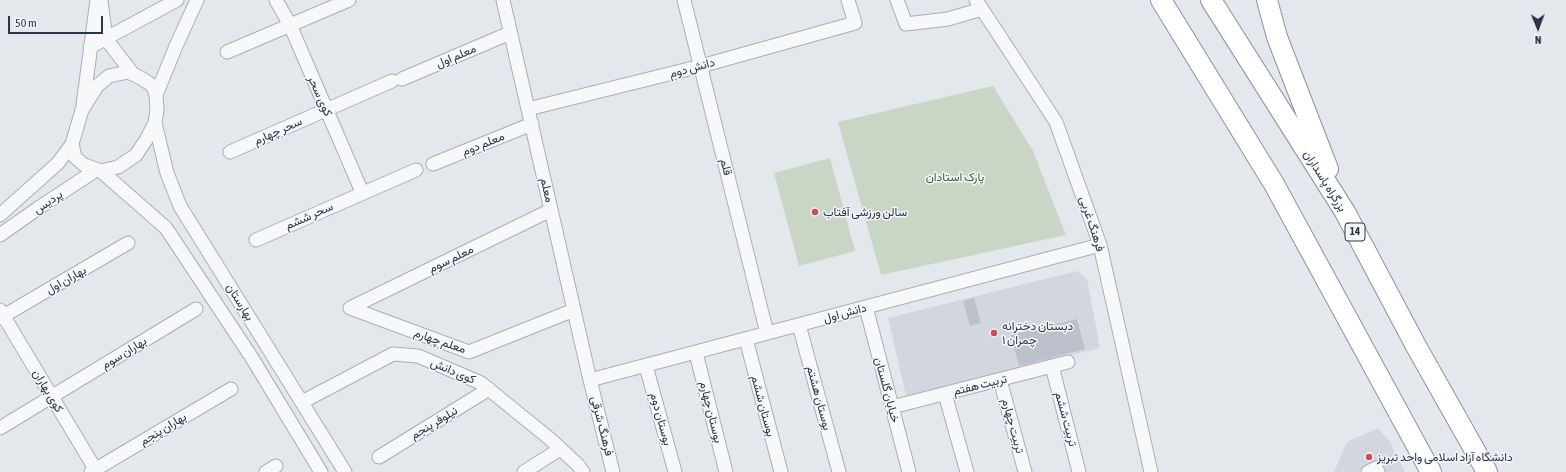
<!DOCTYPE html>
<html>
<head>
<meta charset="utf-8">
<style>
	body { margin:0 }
	#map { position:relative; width:1566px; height:472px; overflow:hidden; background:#e4e7ec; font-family:"Asap Condensed",sans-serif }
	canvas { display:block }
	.north { position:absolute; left:1518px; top:8px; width:40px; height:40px; -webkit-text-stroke:3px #f4f6f9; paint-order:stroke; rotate:179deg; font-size:11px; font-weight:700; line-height:16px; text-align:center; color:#2b3445 }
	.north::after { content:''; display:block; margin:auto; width:14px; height:18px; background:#2b3445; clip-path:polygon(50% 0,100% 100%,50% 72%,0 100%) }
	.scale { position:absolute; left:8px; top:16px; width:95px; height:18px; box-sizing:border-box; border:2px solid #2b3445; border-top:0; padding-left:5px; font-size:12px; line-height:14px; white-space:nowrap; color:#2b3445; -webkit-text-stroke:3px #f4f6f9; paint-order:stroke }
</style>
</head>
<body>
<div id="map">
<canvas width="1566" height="472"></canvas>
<div class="north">N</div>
<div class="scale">50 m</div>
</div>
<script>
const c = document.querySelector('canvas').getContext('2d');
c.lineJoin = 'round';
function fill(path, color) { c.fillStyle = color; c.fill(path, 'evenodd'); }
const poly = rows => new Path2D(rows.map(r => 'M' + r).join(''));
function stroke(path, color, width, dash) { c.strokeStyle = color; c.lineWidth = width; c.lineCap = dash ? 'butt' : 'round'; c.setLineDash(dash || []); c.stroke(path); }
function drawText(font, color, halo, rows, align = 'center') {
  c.font = font + ' "Asap Condensed",Vazirmatn,sans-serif'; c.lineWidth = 3; c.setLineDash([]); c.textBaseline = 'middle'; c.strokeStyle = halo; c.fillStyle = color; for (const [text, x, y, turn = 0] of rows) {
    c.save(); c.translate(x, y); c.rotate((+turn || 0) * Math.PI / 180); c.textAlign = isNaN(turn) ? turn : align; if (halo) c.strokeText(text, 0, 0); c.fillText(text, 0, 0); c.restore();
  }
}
const built = poly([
	[1077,271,1087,279,1100,348,906,396,888,318],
	[1378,428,1390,442,1405,472,1334,472,1347,442]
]);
const green = poly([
	[993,86,1033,151,1066,235,881,275,838,122],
	[830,158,855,251,799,266,774,173]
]);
const building = poly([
	[974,298,981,323,970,326,963,301],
	[1077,319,1085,349,1019,366,1011,335]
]);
const minor = poly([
	[276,0,290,25,362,192],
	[503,0,590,380,613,472],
	[684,0,767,333],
	[897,0,906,24,948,19,982,9],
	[976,0,1056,122,1100,245,1151,472],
	[101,1,106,39,133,74],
	[90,47,177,0],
	[227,52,349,0],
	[128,72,141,78,153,86,156,95,157,110,155,123,146,140,136,155,118,167,101,171,84,165,75,157,72,144,82,110,97,86,109,76,128,72],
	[402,79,510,33],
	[156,95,176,46,197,0],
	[83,105,97,0],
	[528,109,701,66,855,23,848,0],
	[155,123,167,173,180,206,345,472],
	[230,152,392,81],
	[433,164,532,124],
	[101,171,166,228,252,358,321,472],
	[0,215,58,163,72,144],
	[0,235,37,209,96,170],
	[256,240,416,170],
	[866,307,909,472],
	[350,308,469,352,574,310],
	[350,308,551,210],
	[0,310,97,472],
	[0,318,128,243],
	[799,325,839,472],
	[746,339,781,472],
	[696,353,726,472],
	[646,366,675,472],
	[1052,366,1079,472],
	[590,380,1100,245],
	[1000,380,1025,472],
	[945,394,967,472],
	[302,402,393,354,418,356,481,383,550,439,578,465,583,472],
	[892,407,1068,362],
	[0,428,196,309],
	[379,457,489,389],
	[91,472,231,389],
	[266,472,276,466],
	[524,472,560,449],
	[1368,472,1376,468,1378,472]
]);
const highway = poly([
	[1161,0,1274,184,1431,472],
	[1211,0,1345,212,1416,346,1487,472],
	[1267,0,1277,37,1328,169]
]);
const markers = [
	[815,212,4,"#d1495b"],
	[994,333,4,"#d1495b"],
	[1369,457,4,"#d1495b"]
];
const shields = [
	[1355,232,20]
];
const shieldNames = [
	["14",1355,232]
];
const streetNames = [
	["معلم اول",456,56,-23],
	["دانش دوم",692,68,-15],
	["کوی سحر",320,96,66],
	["سحر چهارم",278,131,-24],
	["معلم دوم",483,144,-22],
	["قلم",726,167,76],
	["بزرگراه پاسداران",1325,181,58],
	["معلم",547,190,77],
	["پردیس",48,202,-34],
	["سحر ششم",309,216,-24],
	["فرهنگ غربی",1092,224,72],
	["معلم سوم",451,259,-26],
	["بهاران اول",66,280,-30],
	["بهارستان",240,302,58],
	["دانش اول",845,313,-15],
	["معلم چهارم",440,341,19],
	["بهاران سوم",124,353,-32],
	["کوی دانش",453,371,23],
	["تربیت هفتم",980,385,-14],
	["خیابان گلستان",887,390,75],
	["کوی بهاران",48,391,59],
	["بوستان هشتم",819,398,75],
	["بوستان ششم",763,406,75],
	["بوستان چهارم",711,412,76],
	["بوستان دوم",661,419,75],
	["تربیت ششم",1066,419,75],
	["نیلوفر پنجم",434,423,-31],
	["فرهنگ شرقی",602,426,76],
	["تربیت چهارم",1013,426,75],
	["بهاران پنجم",163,429,-31]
];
const parkNames = [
	["پارک استادان",955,177]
];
const poiNames = [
	["سالن ورزشی آفتاب",823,212],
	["دبستان دخترانه",1002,326],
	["چمران ۱",1002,340],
	["دانشگاه آزاد اسلامی واحد تبریز",1377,457]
];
fill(built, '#d2d6de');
fill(green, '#c9d6c5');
fill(building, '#bbc0ca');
stroke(minor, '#a9aeb7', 15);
stroke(highway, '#8b94a3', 22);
stroke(minor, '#f7f8fa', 13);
stroke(highway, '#fff', 20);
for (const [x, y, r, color] of markers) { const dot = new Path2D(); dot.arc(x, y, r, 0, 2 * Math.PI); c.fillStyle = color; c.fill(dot); stroke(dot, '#f4f6f9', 1.5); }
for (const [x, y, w] of shields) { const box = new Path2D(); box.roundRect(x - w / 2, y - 9, w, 18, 3); c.fillStyle = '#f4f6f9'; c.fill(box); stroke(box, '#2b3445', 1); }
drawText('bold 11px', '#2b3445', null, shieldNames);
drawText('12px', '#2b3445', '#f4f6f9', streetNames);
drawText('12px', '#3f6138', '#f4f6f9', parkNames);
drawText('12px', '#2b3445', '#f4f6f9', poiNames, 'left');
</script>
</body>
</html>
